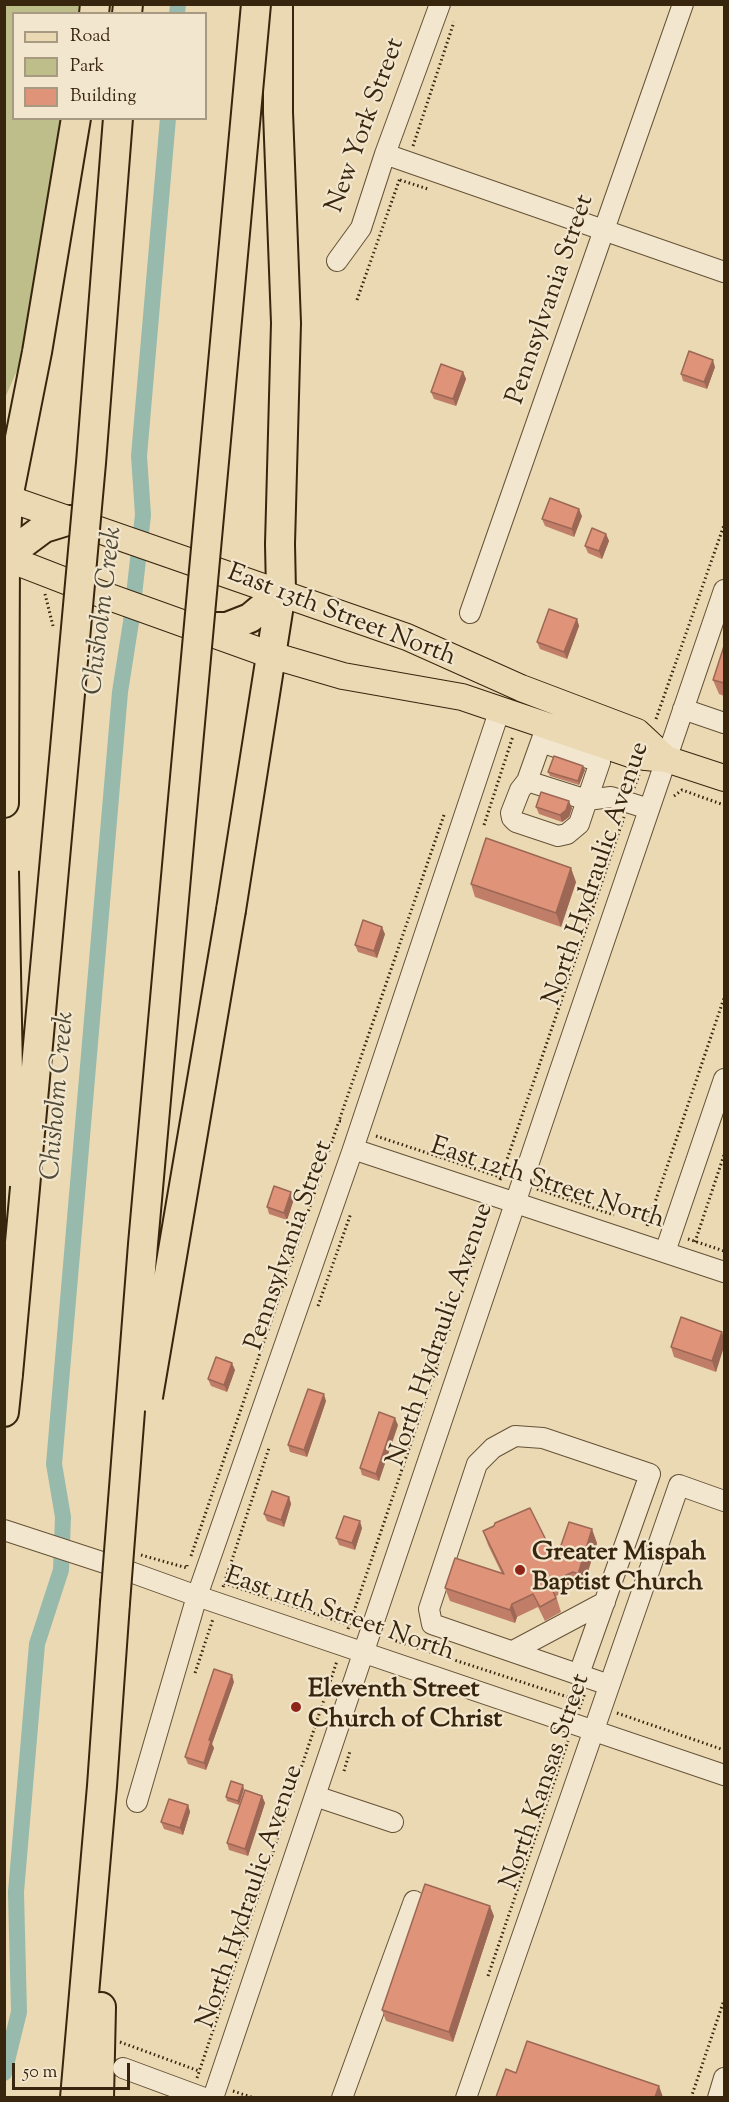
<!DOCTYPE html>
<html>
<head>
<meta charset="utf-8">
<style>
	body { margin:0 }
	#map { position:relative; width:729px; height:2102px; overflow:hidden; background:#ebd9b3; font-family:"Sorts Mill Goudy",serif }
	canvas { display:block }
	.frame { position:absolute; inset:0; border:6px solid #38250e; pointer-events:none }
	.legend { position:absolute; left:12px; top:12px; width:195px; height:108px; box-sizing:border-box; background:#f2e6ce; border:2px solid #a89981; margin:0; padding:8px 10px; list-style:none; font-size:18px; color:#38250e }
	.legend li { display:flex; align-items:center; gap:12px; height:30px }
	.legend b { width:30px; border:2px solid #a89981 }
	.scale { position:absolute; left:12px; top:2063px; width:118px; height:27px; box-sizing:border-box; border:3px solid #38250e; border-top:0; padding-left:8px; font-size:18px; line-height:21px; white-space:nowrap; color:#38250e; -webkit-text-stroke:4px #f2e6ce; paint-order:stroke }
</style>
</head>
<body>
<div id="map">
<canvas width="729" height="2102"></canvas>
<div class="frame"></div>
<ul class="legend">
<li><b style="height:8px;background:#ebd9b3"></b>Road</li>
<li><b style="height:16px;background:#bdbe89"></b>Park</li>
<li><b style="height:16px;background:#df9379"></b>Building</li>
</ul>
<div class="scale">50 m</div>
</div>
<script>
const c = document.querySelector('canvas').getContext('2d');
c.lineJoin = 'round';
function fill(path, color) { c.fillStyle = color; c.fill(path, 'evenodd'); }
const poly = rows => new Path2D(rows.map(r => 'M' + r).join(''));
function stroke(path, color, width, dash) { c.strokeStyle = color; c.lineWidth = width; c.lineCap = dash ? 'butt' : 'round'; c.setLineDash(dash || []); c.stroke(path); }
function drawText(font, color, halo, rows, align = 'center') {
  c.font = font + ' "Sorts Mill Goudy",serif'; c.lineWidth = 4.5; c.setLineDash([]); c.textBaseline = 'middle'; c.strokeStyle = halo; c.fillStyle = color; for (const [text, x, y, turn = 0] of rows) {
    c.save(); c.translate(x, y); c.rotate((+turn || 0) * Math.PI / 180); c.textAlign = isNaN(turn) ? turn : align; if (halo) c.strokeText(text, 0, 0); c.fillText(text, 0, 0); c.restore();
  }
}
const green = poly([
	[5,5,86,5,85,13,14,14,14,118,67,119,28,337,19,366,5,398]
]);
const canal = poly([
	[177,14,178,4],
	[4,2073,19,2012,16,1892,37,1644,61,1570,63,1517,54,1464,120,692,131,622,143,515,139,456,168,118]
]);
const path = poly([
	[413,146,454,22],
	[400,180,428,189],
	[357,300,400,178],
	[45,594,53,626],
	[656,719,724,525],
	[634,788,639,775],
	[674,796,682,790,724,805],
	[484,825,513,736],
	[341,1121,339,1121,444,815],
	[376,1136,503,1178],
	[500,1180,624,817],
	[537,1189,614,1215],
	[647,1226,724,998],
	[688,1239,724,1251],
	[695,1242,724,1155],
	[318,1306,351,1213],
	[141,1555,187,1568,187,1565],
	[191,1556,339,1121],
	[224,1583,349,1625],
	[223,1587,269,1448],
	[348,1629,489,1212],
	[387,1638,583,1702],
	[195,1673,213,1619],
	[579,1709,585,1693],
	[617,1713,724,1750],
	[344,1771,350,1751],
	[488,1976,568,1741],
	[120,2042,199,2071],
	[197,2078,337,1661],
	[233,2091,254,2098],
	[691,2098,724,2000]
]);
const minor = poly([
	[385,154,724,272],
	[337,261,361,228,385,154,440,4],
	[470,613,683,4],
	[683,709,724,723],
	[547,725,527,781,520,790,511,813,512,818,516,822,558,836,567,834,579,824,587,800,611,797,649,809],
	[527,781,587,800,600,762,541,742],
	[353,1149,724,1272],
	[665,1252,724,1079],
	[4,1530,114,1566,197,1596,724,1775],
	[513,1651,605,1602],
	[579,1674,650,1474,543,1438,515,1436,493,1448,477,1464,429,1609,432,1624,609,1685],
	[315,1796,393,1822],
	[137,1802,197,1596,353,1149,500,709],
	[123,2068,204,2098],
	[213,2098,554,1088,724,590],
	[342,2098,414,1901],
	[466,2098,679,1485,724,1501],
	[718,2098,724,2078]
]);
const major = poly([
	[4,497,407,637,521,688,637,732,666,759],
	[4,557,76,585,271,655,343,676,462,697,636,756,666,759,724,778]
]);
const highway = poly([
	[94,14,95,4],
	[127,14,128,4],
	[5,557,44,528,70,520],
	[195,627,227,627,250,618,281,592],
	[4,803,5,557,8,498,37,352,76,118],
	[231,910,281,592,280,544,286,323,278,112,278,4],
	[4,1412,8,1374],
	[75,2098,102,1786,115,1603],
	[99,2098,101,2007]
]);
const highwayBridge = poly([
	[4,871,10,1172],
	[8,1374,91,463,118,118],
	[148,1397,231,910],
	[115,1603,143,1244,181,821,256,4]
]);
const wall = poly([
	[715,367,707,389,683,381,681,374],
	[463,372,466,379,456,406,434,399,431,392],
	[582,516,574,537,545,526,542,519],
	[606,534,609,541,602,559,588,553,585,546],
	[577,619,579,626,567,659,540,649,537,642],
	[724,646,724,696,719,694,713,680],
	[585,770,579,785,550,776,548,772],
	[536,807,572,808,569,817,562,822,539,814],
	[576,882,561,927,475,897,471,884],
	[385,934,377,958,358,952,355,945],
	[294,1199,287,1220,269,1214,267,1207],
	[722,1332,716,1372,674,1357,671,1347],
	[235,1370,227,1392,211,1386,208,1379],
	[326,1401,307,1457,290,1452,288,1445],
	[398,1425,379,1481,362,1475,360,1468],
	[289,1497,291,1504,284,1527,267,1521,264,1514],
	[362,1528,355,1550,339,1545,336,1538],
	[483,1531,556,1560,597,1543,583,1587,577,1586,556,1596,561,1612,545,1621,538,1607,517,1617,515,1623,450,1601,445,1588,502,1574,488,1545],
	[234,1682,212,1744,214,1748,206,1770,188,1764,185,1757],
	[244,1789,239,1805,227,1801,226,1797],
	[262,1796,265,1803,248,1856,229,1850,227,1843],
	[188,1805,190,1812,183,1835,164,1829,161,1822],
	[494,1916,453,2042,386,2021,382,2010]
]);
const shadedWall = poly([
	[713,360,715,367,707,389,704,382],
	[463,372,466,379,456,406,453,399],
	[579,509,582,516,574,537,572,529],
	[606,534,609,541,602,559,599,551],
	[577,619,579,626,567,659,564,652],
	[583,766,585,770,579,785,578,781],
	[569,801,572,808,569,817,562,822,560,815],
	[571,868,576,882,561,927,556,913],
	[382,927,385,934,377,958,374,951],
	[291,1192,294,1199,287,1220,284,1213],
	[722,1332,724,1338,724,1347,716,1372,712,1361],
	[232,1363,235,1370,227,1392,224,1385],
	[324,1394,326,1401,307,1457,304,1450],
	[395,1418,398,1425,379,1481,376,1474],
	[289,1497,291,1504,284,1527,281,1520],
	[360,1521,362,1528,355,1550,352,1543],
	[592,1529,597,1543,583,1587,578,1574],
	[512,1604,517,1617,515,1623,510,1610],
	[232,1675,234,1682,212,1744,214,1748,206,1770,204,1763,209,1740],
	[243,1785,244,1789,239,1805,238,1801],
	[262,1796,265,1803,248,1856,245,1849],
	[188,1805,190,1812,183,1835,180,1828],
	[490,1906,494,1916,453,2042,449,2032],
	[659,2086,663,2097,655,2097]
]);
const building = poly([
	[689,351,713,360,704,382,681,374,689,351],
	[441,364,463,372,453,399,431,392,441,364],
	[550,498,579,509,572,529,542,519,550,498],
	[592,528,606,534,599,551,585,546,592,528],
	[549,609,577,619,564,652,537,642,549,609],
	[724,646,724,683,713,680,724,646],
	[554,756,583,766,578,781,548,772,554,756],
	[541,792,569,801,566,810,560,815,536,807,541,792],
	[486,838,571,868,556,913,471,884,486,838],
	[363,920,382,927,374,951,355,945,363,920],
	[274,1186,291,1192,284,1213,267,1207,274,1186],
	[681,1317,722,1332,712,1361,671,1347,681,1317],
	[216,1357,232,1363,224,1385,208,1379,216,1357],
	[308,1389,324,1394,304,1450,288,1445,308,1389],
	[379,1412,395,1418,376,1474,360,1468,379,1412],
	[272,1491,289,1497,281,1520,264,1514,272,1491],
	[530,1508,556,1560,569,1522,592,1529,578,1574,573,1572,549,1583,556,1598,540,1607,533,1594,512,1604,510,1610,445,1588,455,1558,504,1574,483,1531,494,1526,495,1523,530,1508],
	[344,1516,360,1521,352,1543,336,1538,344,1516],
	[214,1669,232,1675,209,1740,211,1741,204,1763,185,1757,214,1669],
	[231,1781,243,1785,238,1801,226,1797,231,1781],
	[245,1790,262,1796,245,1849,227,1843,245,1790],
	[169,1799,188,1805,180,1828,161,1822,169,1799],
	[425,1884,490,1906,449,2032,382,2010,425,1884],
	[527,2041,659,2086,655,2097,496,2097,506,2069,516,2073,527,2041]
]);
const markers = [
	[520,1570,6,"#8f2418"],
	[296,1707,6,"#8f2418"]
];
const streetNames = [
	["New York Street",367,126,-70],
	["Pennsylvania Street",552,300,-71],
	["East 13th Street North",341,617,21],
	["North Hydraulic Avenue",598,874,-71],
	["East 12th Street North",547,1185,18],
	["Pennsylvania Street",291,1246,-71],
	["North Hydraulic Avenue",442,1335,-71],
	["East 11th Street North",339,1616,19],
	["North Kansas Street",547,1782,-71],
	["North Hydraulic Avenue",252,1897,-71]
];
const poiNames = [
	["Greater Mispah",532,1555],
	["Baptist Church",532,1585],
	["Eleventh Street",308,1692],
	["Church of Christ",308,1722]
];
const waterNames = [
	["Chisholm Creek",105,611,-83],
	["Chisholm Creek",60,1096,-85]
];
fill(green, '#bdbe89');
stroke(canal, '#98baac', 16);
stroke(minor, '#655237', 22);
stroke(major, '#38250e', 28);
stroke(highway, '#38250e', 32);
stroke(path, '#38250e', 3, [1.5, 3]);
stroke(minor, '#f2e6ce', 20);
stroke(major, '#ebd9b3', 26);
stroke(highway, '#ebd9b3', 28);
stroke(highwayBridge, '#38250e', 32, []);
stroke(highwayBridge, '#ebd9b3', 28);
fill(wall, '#c07e68');
fill(shadedWall, '#9c6755');
fill(building, '#df9379');
stroke(building, '#9c6755', 1.5);
for (const [x, y, r, color] of markers) { const dot = new Path2D(); dot.arc(x, y, r, 0, 2 * Math.PI); c.fillStyle = color; c.fill(dot); stroke(dot, '#f2e6ce', 2); }
drawText('26px', '#38250e', '#f2e6ce', streetNames);
drawText('bold 26px', '#38250e', '#f2e6ce', poiNames, 'left');
drawText('italic 27px', '#504a36', '#f2e6ce', waterNames);
</script>
</body>
</html>
